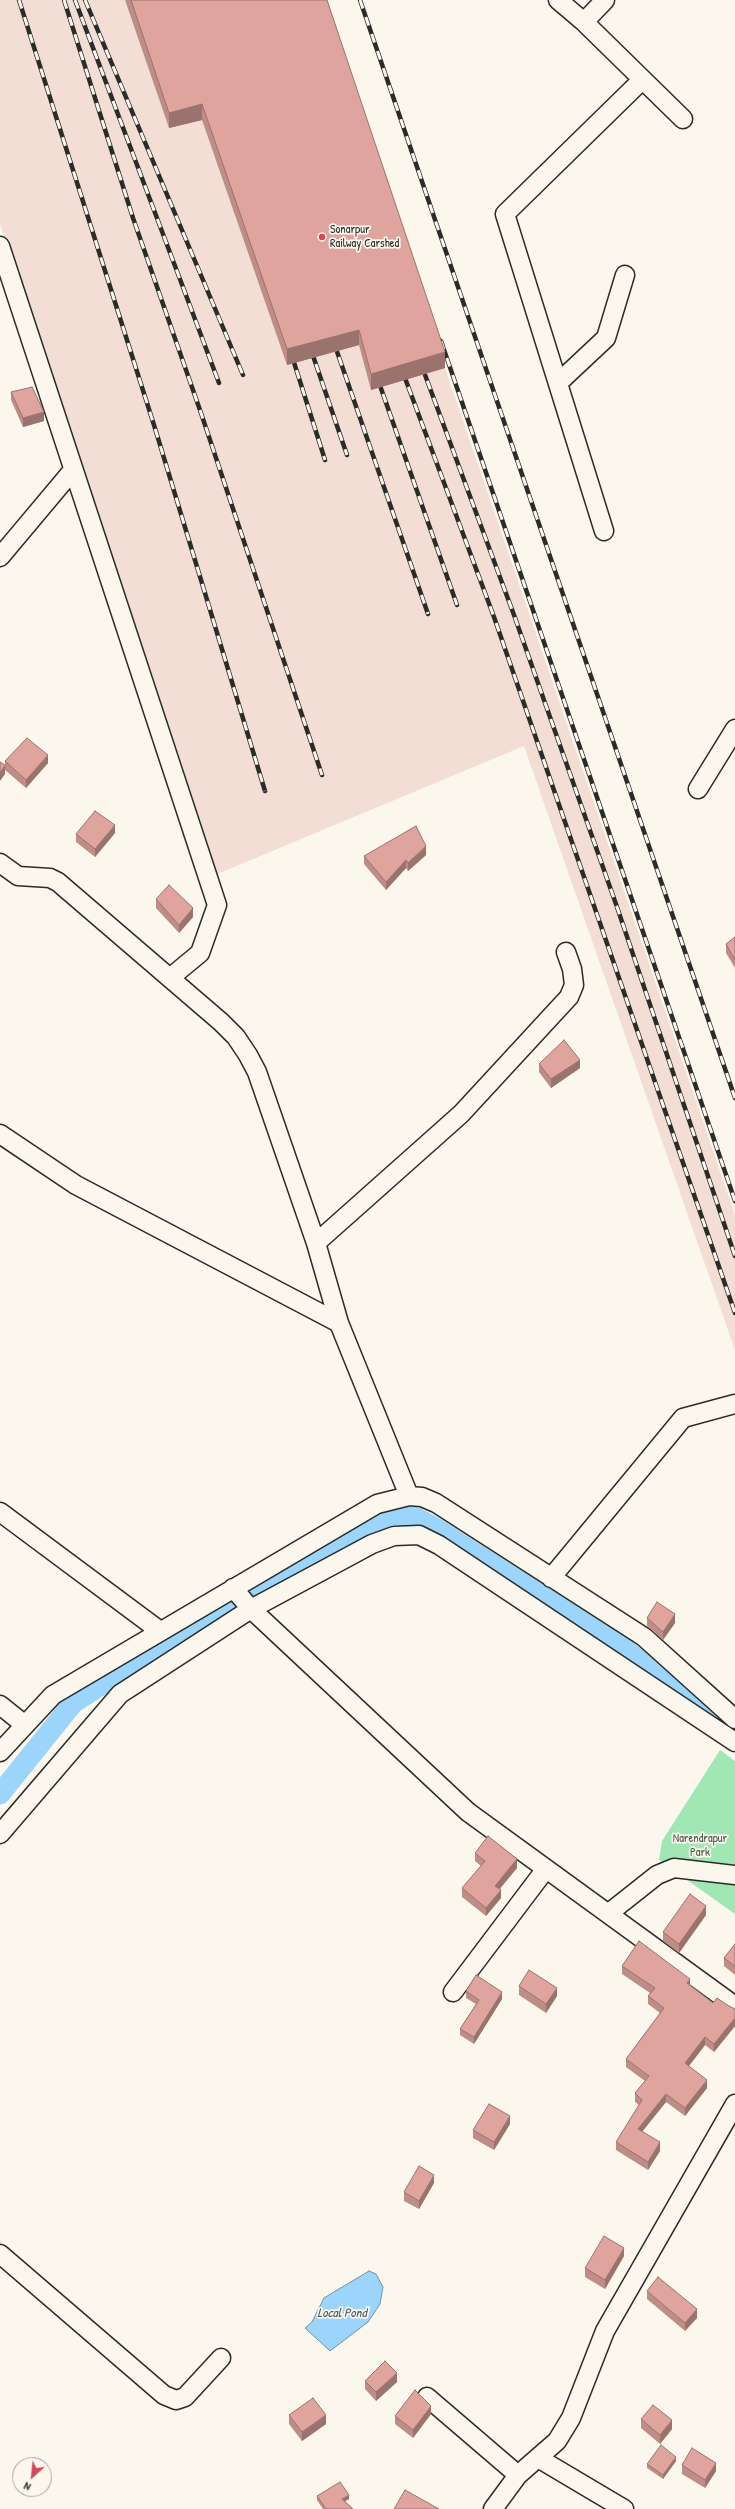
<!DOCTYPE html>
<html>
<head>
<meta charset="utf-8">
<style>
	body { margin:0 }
	#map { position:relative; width:735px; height:2509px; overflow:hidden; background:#fbf7ec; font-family:"Patrick Hand",sans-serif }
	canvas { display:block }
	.north { position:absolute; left:12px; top:2457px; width:40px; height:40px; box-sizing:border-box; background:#fbf7ec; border:1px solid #a8a59f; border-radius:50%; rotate:207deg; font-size:11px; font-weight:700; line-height:16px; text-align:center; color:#2b2b2b }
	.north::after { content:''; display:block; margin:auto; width:14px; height:18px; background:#d1495b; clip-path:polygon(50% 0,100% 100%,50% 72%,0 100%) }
</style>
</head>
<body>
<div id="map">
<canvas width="735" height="2509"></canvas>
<div class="north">N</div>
</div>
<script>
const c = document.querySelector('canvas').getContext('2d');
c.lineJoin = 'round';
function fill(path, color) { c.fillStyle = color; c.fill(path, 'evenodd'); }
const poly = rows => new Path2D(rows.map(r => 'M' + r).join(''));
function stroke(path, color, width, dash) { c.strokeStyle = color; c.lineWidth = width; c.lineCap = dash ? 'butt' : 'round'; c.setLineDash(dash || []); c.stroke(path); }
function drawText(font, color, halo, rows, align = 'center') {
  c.font = font + ' "Patrick Hand",sans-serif'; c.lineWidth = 3.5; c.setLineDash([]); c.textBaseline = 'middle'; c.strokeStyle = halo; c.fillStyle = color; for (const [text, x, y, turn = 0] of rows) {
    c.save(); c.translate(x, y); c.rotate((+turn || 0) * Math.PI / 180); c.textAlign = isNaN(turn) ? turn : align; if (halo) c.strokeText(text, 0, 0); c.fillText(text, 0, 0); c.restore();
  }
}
const built = poly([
	[0,0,322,0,445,368,735,1215,735,1350,524,746,215,875,0,224]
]);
const green = poly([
	[720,1750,735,1761,735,1914,659,1860,662,1841]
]);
const water = poly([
	[369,2271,376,2274,383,2287,380,2304,368,2322,330,2351,305,2328,312,2322,324,2298,369,2271]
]);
const canal = poly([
	[0,1794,73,1703,240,1596,391,1514,413,1516,437,1529,622,1647,733,1731]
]);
const minor = poly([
	[558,0,584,22,683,119],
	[584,22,605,0],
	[0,246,217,905,200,953,171,977],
	[558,383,606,338,625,275],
	[604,531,505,214,642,80],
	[0,557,73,470],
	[698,789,735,729],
	[0,863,18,876,50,878,58,882,221,1022,236,1037,248,1055,257,1072,316,1243,339,1323,409,1496],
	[0,1134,76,1185,339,1323],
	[316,1243,461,1114,569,997,574,985,572,969,566,952],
	[0,1512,160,1631],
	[551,1578,683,1418,735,1404],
	[233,1588,251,1609,468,1812,735,2006],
	[0,1705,25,1725],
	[0,1752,53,1695,377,1504,409,1496,422,1497,436,1503,644,1637,735,1719],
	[0,1834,120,1694,251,1609,372,1544,394,1536,419,1535,439,1545,735,1742],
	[609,1913,657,1875,674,1868,735,1875],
	[453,1992,545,1870],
	[0,2254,164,2395,176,2400,185,2397,221,2358],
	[427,2397,518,2475],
	[538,2458,624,2509],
	[493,2509,518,2475,557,2441,571,2418,605,2331,735,2104]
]);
const rail = poly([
	[19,0,154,425,265,791],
	[64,0,133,218,201,413,322,775],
	[75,0,219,383],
	[85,0,243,375],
	[360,0,735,1098],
	[333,340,428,614],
	[441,341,735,1201],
	[310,347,347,455],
	[291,353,325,460],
	[421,364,514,615,617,907,735,1256],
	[402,370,494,617,735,1313],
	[377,377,457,605]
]);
const wall = poly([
	[125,0,327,0,445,368,371,390,359,345,287,365,202,120,169,128],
	[11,392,44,421,23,427,11,400],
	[5,761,48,763,26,788,5,770],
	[115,833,95,857,76,842,76,834],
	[426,855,408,871,406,868,386,890,364,864,364,856],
	[156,899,193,917,179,933,156,908],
	[735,937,735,968,726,953,726,944],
	[539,1064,580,1068,551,1088,539,1072],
	[647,1618,675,1623,663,1640,647,1626],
	[475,1853,517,1868,500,1889,501,1898,486,1916,462,1897,462,1888,481,1866,475,1861],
	[706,1915,679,1953,663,1941,663,1932],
	[735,1944,735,1975,724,1966,724,1958],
	[622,1966,690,1985,713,2003,729,2006,735,2009,735,2026,714,2052,705,2045,689,2066,707,2088,685,2116,666,2102,642,2131,660,2151,648,2170,616,2150,616,2142,639,2105,635,2102,635,2093,645,2081,626,2067,626,2059,660,2013,648,2004,648,1996,650,1993,622,1974],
	[519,1986,557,1996,546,2013,519,1995],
	[466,1991,502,1999,474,2044,460,2035,460,2029,476,2004,466,1998],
	[510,2124,494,2150,473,2138,473,2130],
	[434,2183,419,2209,404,2201,404,2192],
	[624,2256,605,2289,585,2277,585,2268],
	[647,2291,697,2318,685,2331,647,2299],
	[365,2381,397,2382,376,2401,365,2389],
	[431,2414,413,2438,395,2424,395,2416],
	[289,2415,326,2424,302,2441,289,2424],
	[641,2419,672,2429,660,2444,641,2428],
	[676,2461,663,2479,647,2468,647,2464],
	[682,2465,716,2471,705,2488,682,2474],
	[317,2496,349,2499,345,2501,353,2509,323,2509,317,2500]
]);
const shadedWall = poly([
	[202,104,202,120,169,128,169,113],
	[359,330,359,345,287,365,287,349],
	[445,352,445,368,371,390,371,374],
	[44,412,44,421,23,427,23,418],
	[48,755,48,763,26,788,26,780],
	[5,765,5,774,0,781,0,773],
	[115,825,115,833,95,857,95,849],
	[426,846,426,855,408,871,408,863],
	[406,860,406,868,386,890,386,882],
	[193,908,193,917,179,933,179,925],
	[580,1060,580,1068,551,1088,551,1079],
	[675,1614,675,1623,663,1640,663,1632],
	[517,1859,517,1868,495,1894,495,1886],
	[501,1890,501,1898,486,1916,486,1908],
	[706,1906,706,1915,679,1953,679,1944],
	[690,1979,690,1987,687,1983],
	[557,1988,557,1996,546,2013,546,2004],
	[502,1992,502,1999,474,2044,474,2037],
	[735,2018,735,2026,714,2052,714,2044],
	[705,2037,705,2045,685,2071,685,2063],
	[707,2080,707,2088,685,2116,685,2108],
	[666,2094,666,2102,638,2137,638,2129],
	[510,2116,510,2124,494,2150,494,2142],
	[660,2142,660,2151,648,2170,648,2162],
	[434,2175,434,2183,419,2209,419,2201],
	[624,2248,624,2256,605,2289,605,2280],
	[697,2309,697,2318,685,2331,685,2323],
	[397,2373,397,2382,376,2401,376,2392],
	[431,2406,431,2414,413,2438,413,2430],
	[326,2415,326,2424,302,2441,302,2432],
	[672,2420,672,2429,660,2444,660,2435],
	[676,2457,676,2461,663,2479,663,2475],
	[716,2463,716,2471,705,2488,705,2480],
	[349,2495,349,2499,342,2503,342,2499]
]);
const building = poly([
	[131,0,327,0,445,352,371,374,359,330,287,349,202,104,169,113,131,0],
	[32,387,44,412,23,418,11,392,32,387],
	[27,738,48,755,26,780,5,761,27,738],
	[0,762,5,765,0,773,0,762],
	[95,811,115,825,95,849,76,834,95,811],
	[416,826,426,846,408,863,406,860,386,882,364,856,416,826],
	[169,885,193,908,179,925,156,899,169,885],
	[735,937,735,960,726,944,735,937],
	[564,1040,580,1060,551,1079,539,1064,564,1040],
	[657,1602,675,1614,663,1632,647,1618,657,1602],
	[488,1836,517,1859,495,1886,501,1890,486,1908,462,1888,485,1861,475,1853,488,1836],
	[690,1894,706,1906,679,1944,663,1932,690,1894],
	[639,1941,690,1979,687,1983,713,2003,717,1998,729,2006,735,2009,735,2018,714,2044,705,2037,685,2063,707,2080,685,2108,666,2094,638,2129,660,2142,648,2162,616,2142,642,2100,635,2093,649,2076,626,2059,664,2008,648,1996,655,1988,622,1966,639,1941],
	[735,1944,735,1966,724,1958,735,1944],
	[529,1970,557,1988,546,2004,519,1986,529,1970],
	[476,1975,502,1992,474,2037,460,2029,479,2000,466,1991,476,1975],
	[489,2104,510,2116,494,2142,473,2130,489,2104],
	[419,2166,434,2175,419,2201,404,2192,419,2166],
	[604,2236,624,2248,605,2280,585,2268,604,2236],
	[658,2277,697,2309,685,2323,647,2291,658,2277],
	[385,2361,397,2373,376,2392,365,2381,385,2361],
	[415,2390,431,2406,413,2430,395,2416,415,2390],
	[313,2398,326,2415,302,2432,289,2415,313,2398],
	[653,2405,672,2420,660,2435,641,2419,653,2405],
	[661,2445,676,2457,663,2475,647,2464,661,2445],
	[692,2448,716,2463,705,2480,682,2465,692,2448],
	[340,2482,349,2495,342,2499,353,2509,326,2509,317,2496,340,2482],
	[405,2490,439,2509,394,2509,405,2490]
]);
const markers = [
	[322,237,4,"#d1495b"]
];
const poiNames = [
	["Sonarpur",330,230],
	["Railway Carshed",330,244]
];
const parkNames = [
	["Narendrapur",700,1839],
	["Park",700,1853]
];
const waterNames = [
	["Local Pond",342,2314]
];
fill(built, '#f2ded4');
fill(green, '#a1e7b3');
fill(water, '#9cd5fc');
stroke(water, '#6f91a8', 1);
stroke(canal, '#9cd5fc', 21);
stroke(minor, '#2b2b2b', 21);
stroke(minor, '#fbf7ec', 18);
stroke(rail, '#2b2b2b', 4.5);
stroke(rail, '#fbf7ec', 3, [9]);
fill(wall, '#bf8d87');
fill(shadedWall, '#9b736e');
fill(building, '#dea49d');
stroke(building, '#9b736e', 1);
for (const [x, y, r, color] of markers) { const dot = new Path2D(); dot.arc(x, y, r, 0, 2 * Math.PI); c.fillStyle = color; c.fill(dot); stroke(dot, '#fbf7ec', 1.5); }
drawText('12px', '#2b2b2b', '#fbf7ec', poiNames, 'left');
drawText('12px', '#485a4d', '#fbf7ec', parkNames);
drawText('italic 13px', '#47565f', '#fbf7ec', waterNames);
</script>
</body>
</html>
